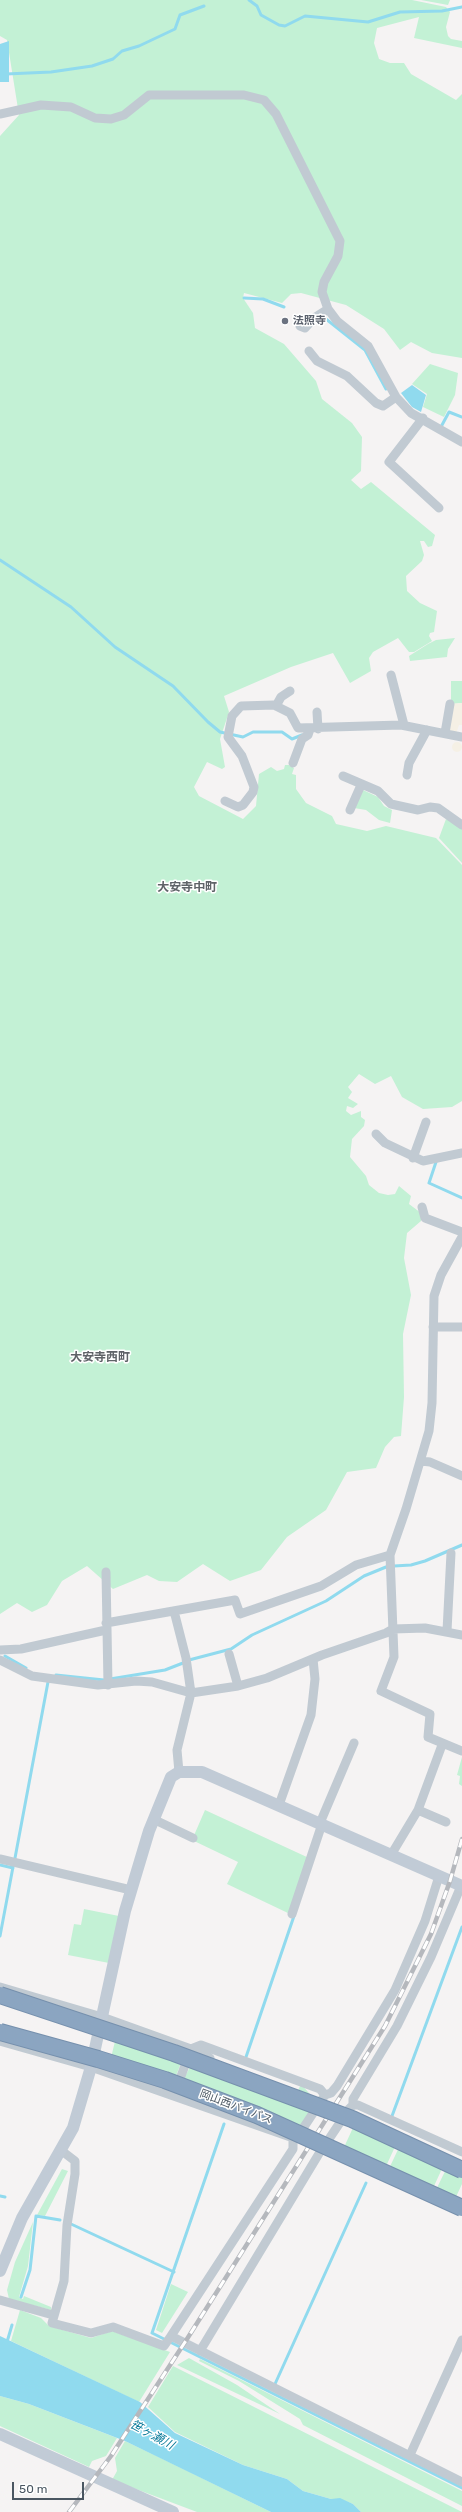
<!DOCTYPE html>
<html>
<head>
<meta charset="utf-8">
<style>
	body { margin:0 }
	#map { position:relative; width:462px; height:2512px; overflow:hidden; background:#f5f3f3; font-family:Rubik,sans-serif }
	canvas { display:block }
	.scale { position:absolute; left:12px; top:2482px; width:72px; height:18px; box-sizing:border-box; border:2px solid #4a5661; border-top:0; padding-left:5px; font-size:12px; line-height:14px; white-space:nowrap; color:#4a5661; -webkit-text-stroke:3px #fff; paint-order:stroke }
</style>
</head>
<body>
<div id="map">
<canvas width="462" height="2512"></canvas>
<div class="scale">50 m</div>
</div>
<script>
const c = document.querySelector('canvas').getContext('2d');
c.lineJoin = 'round';
function fill(path, color) { c.fillStyle = color; c.fill(path, 'evenodd'); }
const poly = rows => new Path2D(rows.map(r => 'M' + r).join(''));
function stroke(path, color, width, dash) { c.strokeStyle = color; c.lineWidth = width; c.lineCap = dash ? 'butt' : 'round'; c.setLineDash(dash || []); c.stroke(path); }
function drawText(font, color, halo, rows, align = 'center') {
  c.font = font + ' Rubik,"Noto Sans JP",sans-serif'; c.lineWidth = 3; c.setLineDash([]); c.textBaseline = 'middle'; c.strokeStyle = halo; c.fillStyle = color; for (const [text, x, y, turn = 0] of rows) {
    c.save(); c.translate(x, y); c.rotate((+turn || 0) * Math.PI / 180); c.textAlign = isNaN(turn) ? turn : align; if (halo) c.strokeText(text, 0, 0); c.fillText(text, 0, 0); c.restore();
  }
}
const green = poly([
	[0,0,412,0,446,7,450,12,446,27,448,36,451,39,462,41,462,48,414,38,419,17,377,28,374,43,379,59,390,63,404,63,411,74,456,100,462,94,462,358,432,353,411,342,400,350,384,329,346,305,301,293,291,294,282,303,244,293,243,298,253,313,255,328,284,344,316,381,322,399,352,423,362,437,361,471,351,480,361,489,371,482,435,535,432,546,428,547,424,541,420,541,424,555,422,561,406,576,407,591,420,603,437,611,434,632,430,633,429,636,432,641,414,652,409,652,398,638,373,652,369,658,371,671,350,683,333,653,291,667,224,696,229,712,220,739,225,767,222,769,207,762,194,787,199,796,243,819,256,806,259,774,271,767,277,771,284,769,285,765,289,765,294,768,292,774,296,775,296,789,306,803,332,816,336,824,367,831,386,826,436,838,462,865,462,1101,452,1107,423,1109,402,1097,391,1076,375,1084,359,1074,348,1087,352,1092,348,1098,358,1104,353,1108,347,1106,346,1111,351,1115,361,1111,361,1117,365,1120,364,1126,352,1139,350,1157,366,1176,369,1185,379,1193,388,1195,395,1194,399,1186,411,1196,409,1204,421,1213,421,1221,407,1233,404,1258,411,1295,403,1334,404,1397,401,1436,394,1437,385,1447,376,1468,347,1472,326,1510,287,1537,261,1570,230,1581,203,1564,177,1582,159,1581,147,1575,113,1589,87,1566,62,1581,47,1605,32,1612,17,1603,0,1614,0,136,19,115,7,40,0,36],
	[421,0,450,0,448,5],
	[430,364,458,373,455,395,444,417,423,407,427,394,412,384],
	[455,638,448,649,447,657,410,661,409,656,428,644,436,640],
	[451,681,462,681,462,703,451,704],
	[363,790,378,797,384,806,392,810,390,823,379,820,366,810,354,808],
	[446,819,462,828,462,863,439,838],
	[462,1757,462,1786,459,1784,460,1776,457,1775],
	[205,1810,309,1858,290,1914,227,1884,238,1862,192,1840],
	[84,1909,119,1916,109,1963,68,1955,74,1924,81,1925],
	[118,2029,186,2050,172,2086,108,2070],
	[196,2056,297,2093,301,2084,316,2101,296,2134,176,2093],
	[357,2119,462,2167,462,2184,455,2199,455,2209,340,2156],
	[399,2138,403,2139,385,2177,382,2175],
	[446,2160,450,2161,432,2198,429,2197],
	[62,2169,68,2171,45,2216,37,2215],
	[33,2222,28,2266,19,2297,23,2299,24,2296,51,2307,51,2310,9,2299,7,2290,15,2262],
	[171,2284,188,2292,162,2333,156,2330],
	[20,2310,41,2318,49,2326,91,2338,112,2331,170,2352,139,2402,11,2341],
	[189,2358,237,2385,280,2414,177,2365],
	[200,2359,462,2491,462,2506,303,2425,300,2419,239,2381,199,2361],
	[173,2366,462,2512,361,2512,353,2504,340,2499,331,2499,303,2491,287,2479,243,2465,175,2432,148,2407],
	[0,2396,29,2404,117,2438,106,2456,92,2461,89,2467,0,2426],
	[125,2441,173,2464,271,2512,197,2512,112,2480,117,2471,115,2458]
]);
const sand = poly([
	[462,703,462,725,459,725,456,734,446,732,451,704],
	'452 747a5 5 0 1 1 10 0a5 5 0 1 1-10 0Z'
]);
const water = poly([
	[9,41,9,82,0,82,0,44],
	[412,385,426,395,421,412,412,407,401,393],
	[0,2336,140,2402,175,2433,243,2465,287,2479,303,2491,331,2499,340,2498,353,2504,361,2512,271,2512,125,2441,29,2404,0,2396]
]);
const stream = poly([
	[249,0,257,6,261,15,279,25,285,26,305,16,368,22,400,12,442,11,462,7],
	[6,74,51,72,92,66,113,59,122,51,139,46,175,29,180,15,204,6],
	[244,298,263,299,284,307],
	[320,320,326,319,365,350,386,389],
	[442,425,449,412,462,417],
	[0,560,71,607,115,647,173,686,208,722,220,732,243,737,253,732,282,732,292,739,302,735],
	[436,1162,429,1183,462,1198],
	[394,1566,411,1565,425,1561,462,1545],
	[5,1656,26,1668],
	[189,1660,231,1649,252,1635,326,1601,364,1576,386,1567],
	[56,1675,104,1680],
	[110,1679,165,1670,183,1663],
	[15,1858,48,1682],
	[0,1865,13,1868],
	[0,1936,13,1867],
	[246,2057,294,1916],
	[392,2116,462,1927],
	[224,2124,152,2333,462,2488],
	[0,2196,5,2197],
	[71,2224,174,2272],
	[21,2297,30,2270,36,2216,60,2220],
	[7,2342,12,2325],
	[275,2384,366,2183]
]);
const street = poly([
	[0,114,41,105,71,107,95,118,111,119,124,115,149,95,244,95,264,100,276,114,340,241,338,256,324,282,322,292,328,309,337,321,368,346,396,397,411,413,462,442],
	[300,326,305,328,314,318,328,309],
	[309,351,317,361,347,376,376,403,383,406,396,397],
	[423,418,389,462,439,508],
	[391,675,404,725],
	[276,706,281,697,290,691],
	[317,712,318,729],
	[445,733,450,704],
	[293,763,302,739,308,735,310,729],
	[407,775,409,763,427,730],
	[343,776,378,791,391,804,418,810,430,807,438,808,462,825],
	[225,801,238,807,243,805,253,792,254,787,242,756,228,737,232,716,241,706,274,705,290,713,298,728,401,725,462,737],
	[350,810,361,785],
	[376,1134,385,1143,423,1161,462,1153],
	[413,1158,426,1122],
	[422,1207,425,1218,462,1232],
	[462,1237,441,1275,434,1296,432,1403,429,1431,406,1509,390,1555,394,1657,381,1691,430,1714,428,1737,462,1751],
	[433,1327,462,1327],
	[421,1461,430,1462,462,1476],
	[106,1572,108,1685],
	[174,1611,186,1658,191,1693,177,1750,179,1772],
	[106,1623,235,1600,240,1614,321,1586,356,1565,390,1555],
	[447,1631,451,1553],
	[0,1650,21,1649,106,1630],
	[229,1654,238,1686],
	[0,1660,32,1676,98,1685,136,1681,152,1682,191,1693,238,1686,267,1678,322,1655,386,1633,393,1629,425,1628,462,1635],
	[279,1805,311,1715,315,1679,313,1659],
	[418,1810,446,1822],
	[153,1819,193,1838],
	[320,1823,354,1743],
	[391,1855,418,1810,442,1745],
	[0,1859,131,1890],
	[292,1914,322,1824],
	[0,1987,102,2017,191,2049,210,2058],
	[0,2041,91,2067,296,2139,325,2095,331,2093,337,2086,395,1990,425,1921,439,1876],
	[177,2087,191,2049,201,2045,320,2089,325,2095],
	[353,2105,353,2099,397,2026,431,1957,461,1886],
	[293,2140,293,2149,171,2336,462,2482],
	[323,2148,349,2109,353,2105,358,2105,462,2152],
	[62,2151,75,2161,75,2174,67,2225,64,2281,52,2323,91,2333,113,2327,164,2346,171,2336],
	[0,2300,53,2315],
	[200,2351,320,2152],
	[410,2455,462,2340]
]);
const secondary = poly([
	[0,2271,22,2218,73,2128,91,2067,125,1911,149,1831,171,1777,179,1772,202,1772,462,1886],
	[0,2434,173,2512]
]);
const rail = poly([
	[69,2512,111,2456,187,2339,385,2026,431,1934,450,1881,462,1839]
]);
const highwayBridge = poly([
	[0,1995,174,2053,352,2119,462,2170],
	[0,2032,98,2059,165,2080,257,2115,462,2208]
]);
const markers = [
	[285,321,4,"#6b7280"]
];
const worshipNames = [
	["法照寺",293,321]
];
const streetNames = [
	["岡山西バイパス",236,2107,21]
];
const neighbourhoodNames = [
	["大安寺中町",187,888],
	["大安寺西町",100,1358]
];
const waterNames = [
	["笹ヶ瀬川",152,2435,29]
];
fill(green, '#c3f1d5');
fill(sand, '#f5f0e5');
fill(water, '#90daee');
stroke(stream, '#90daee', 3);
stroke(street, '#c1cad2', 9);
stroke(secondary, '#c1cbd6', 12);
stroke(rail, '#b5b8bd', 4.5);
stroke(rail, '#fff', 3, [9]);
stroke(highwayBridge, '#7690ad', 18, []);
stroke(highwayBridge, '#8ba5c1', 16);
for (const [x, y, r, color] of markers) { const dot = new Path2D(); dot.arc(x, y, r, 0, 2 * Math.PI); c.fillStyle = color; c.fill(dot); stroke(dot, '#fff', 1.5); }
drawText('bold 11px', '#5b616d', '#fff', worshipNames, 'left');
drawText('11px', '#4a5661', '#fff', streetNames);
drawText('bold 12px', '#5f6368', '#fff', neighbourhoodNames);
drawText('italic 12px', '#0c7c9b', '#fff', waterNames);
</script>
</body>
</html>
